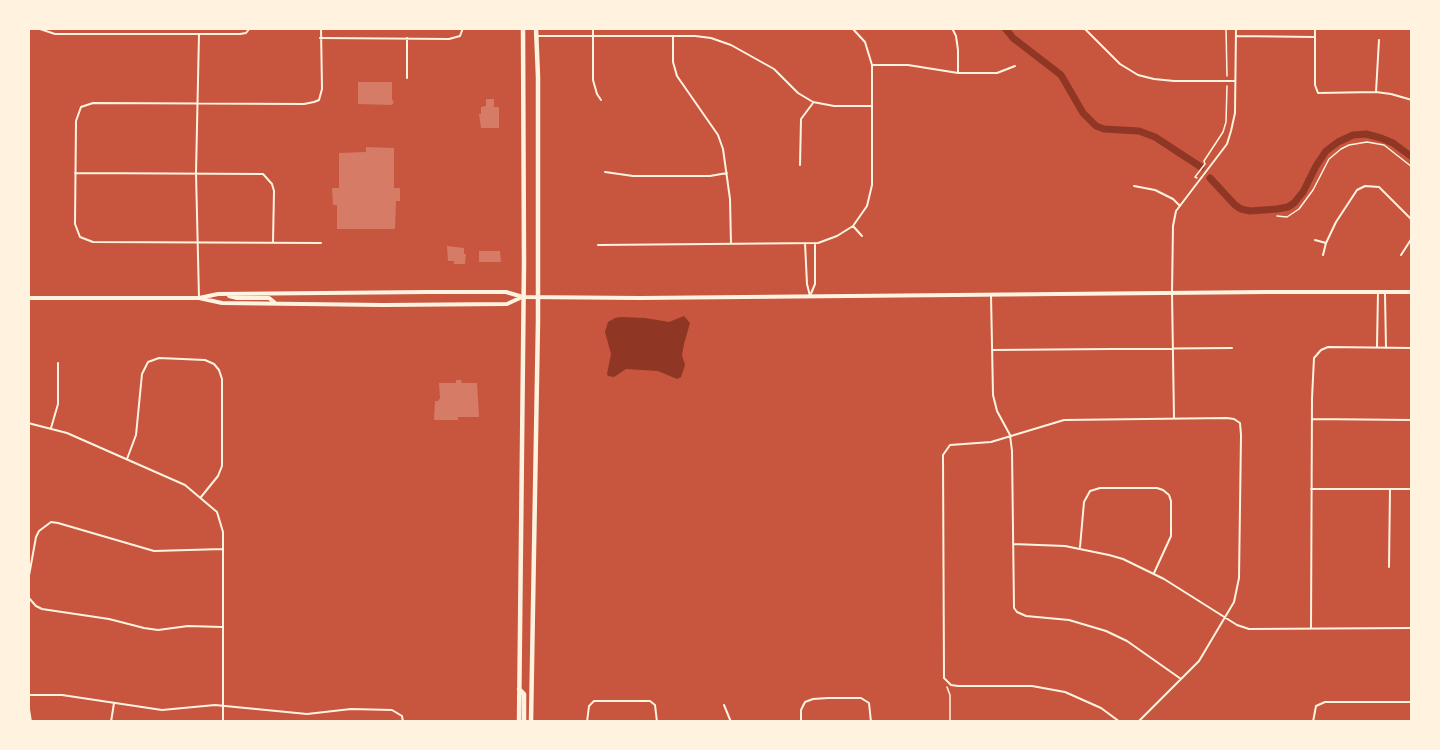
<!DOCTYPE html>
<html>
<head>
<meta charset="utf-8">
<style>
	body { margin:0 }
	#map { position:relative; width:1440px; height:750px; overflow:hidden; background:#c8553d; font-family:Poppins,sans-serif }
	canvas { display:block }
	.frame { position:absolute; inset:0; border:30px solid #fff3e0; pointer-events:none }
</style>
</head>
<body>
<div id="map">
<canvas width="1440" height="750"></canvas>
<div class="frame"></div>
</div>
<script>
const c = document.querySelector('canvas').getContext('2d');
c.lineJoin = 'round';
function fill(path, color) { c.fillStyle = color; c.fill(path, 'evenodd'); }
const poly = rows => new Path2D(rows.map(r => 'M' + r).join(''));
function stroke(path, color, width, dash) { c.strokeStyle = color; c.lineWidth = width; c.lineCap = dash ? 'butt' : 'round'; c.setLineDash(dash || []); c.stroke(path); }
const water = poly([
	[684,316,690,323,684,344,682,355,685,365,681,377,677,379,658,371,626,369,614,377,608,376,607,374,611,354,605,332,608,322,615,318,621,317,645,318,669,322]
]);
const canal = poly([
	[1005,28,1013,38,1061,75,1083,113,1096,126,1104,129,1139,131,1155,137,1201,167],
	[1210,178,1235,205,1241,209,1250,211,1277,209,1288,207,1294,203,1303,192,1316,166,1326,151,1338,142,1353,135,1366,134,1381,138,1393,143,1412,157]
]);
const building = poly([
	[358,82,392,82,392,99,394,103,391,105,358,104],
	[486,99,494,99,494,107,499,107,499,128,481,128,479,114,481,114,481,107,486,106],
	[366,147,394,148,394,188,400,188,400,201,396,201,395,229,337,229,337,205,333,205,332,188,339,188,339,153,366,152],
	[447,246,464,248,464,254,466,254,465,264,454,264,454,261,448,261],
	[479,251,500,251,501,262,479,262],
	[456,380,461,380,462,383,477,383,479,417,458,417,458,420,434,420,435,401,438,401,440,398,439,383,456,383]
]);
const path = poly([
	[1226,28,1227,76],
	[1197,178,1195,177,1205,164,1204,161,1223,132,1226,122,1227,86],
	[1277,216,1287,217,1299,209,1313,190,1329,159,1341,149,1349,145,1367,142,1384,145,1412,167],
	[947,687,950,695,950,722]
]);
const minor = poly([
	[37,28,55,34,240,34,246,33,250,28],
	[321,28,322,89,319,100,314,102,304,104,93,103,81,107,76,121,75,224,80,237,93,242,321,243],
	[593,28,593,80,597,94,601,100],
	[952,28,956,36,958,50,958,73],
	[1084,28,1120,64,1138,75,1154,79,1174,81,1234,81],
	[1315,28,1315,85,1318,93,1376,92,1391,94,1412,100],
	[199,34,196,173,199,298],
	[536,36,695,36,711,38,731,45,774,69,798,93,813,102,834,106,872,106],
	[1236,36,1314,37],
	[673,37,673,62,677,76,718,135,723,149,730,199,731,244],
	[320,38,449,39,460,36,463,28],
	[873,65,908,65,958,73,997,73,1015,66],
	[407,78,407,38],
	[1376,92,1379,40],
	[800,165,801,119,813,103],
	[605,172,633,176,710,176,727,173],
	[75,173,263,174,272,184,274,191,273,242],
	[1134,186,1155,190,1173,199,1180,206],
	[853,226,862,236],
	[1315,240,1326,243],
	[805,243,807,284,810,296,815,284,815,243],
	[598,245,818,243,837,236,853,226,867,206,872,185,872,65,865,42,852,28],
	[1323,255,1326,243,1336,222,1357,190,1365,186,1379,187,1412,220],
	[1401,255,1412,238],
	[1385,294,1386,348],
	[991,295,993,395,997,411,1010,435,1012,451,1014,608,1017,612,1026,616,1069,620,1106,631,1127,641,1181,679],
	[1377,346,1378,292],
	[992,350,1232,348],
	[1174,418,1172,293,1173,226,1176,211,1227,144,1231,131,1235,113,1236,28],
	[1312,419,1412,420],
	[28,423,67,433,185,485,217,512,223,532,223,722],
	[51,428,58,404,58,363],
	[127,459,136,435,142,374,148,362,159,358,205,360,214,364,219,370,222,379,222,466,218,476,201,497],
	[1311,489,1412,489],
	[1013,544,1065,546,1109,555,1123,559,1164,579,1237,625,1249,629,1412,628],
	[1080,547,1084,502,1090,491,1100,488,1157,488,1163,490,1169,495,1171,501,1171,536,1154,573],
	[1389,567,1390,489],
	[28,581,36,537,39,531,51,522,58,523,154,551,223,549],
	[28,597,36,606,42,609,109,619,144,628,158,630,188,626,222,627],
	[1311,628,1312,398,1314,358,1321,350,1328,347,1412,348],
	[28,695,62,695,162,710,215,705,307,714,351,709,392,710,402,716,403,722],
	[28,703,31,722],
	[724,705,731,722],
	[111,722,114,703],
	[587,722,589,706,594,701,650,701,655,705,657,722],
	[801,722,801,710,805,702,813,699,828,698,861,698,869,703,871,722],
	[1120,722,1101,708,1065,692,1032,686,958,686,951,685,944,678,943,455,950,445,991,442,1064,420,1227,418,1234,419,1240,423,1241,435,1239,578,1234,602,1199,661,1138,722],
	[1313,722,1316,706,1325,702,1412,702]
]);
const secondary = poly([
	[229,296,237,298,269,298,274,302],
	[28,298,199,298,222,303,383,305,507,304,522,297],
	[199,298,218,294,429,292,506,292,523,297,640,298,1268,292,1412,292]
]);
const trunk = poly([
	[519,689,524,694,524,722],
	[519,722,524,263,523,28],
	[531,722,538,321,538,77,536,28]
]);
fill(water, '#8f3625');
stroke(canal, '#8f3625', 7);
fill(building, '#d67c66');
stroke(path, '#fff3e0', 1.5);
stroke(minor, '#fff3e0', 2);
stroke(secondary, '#fff3e0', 4);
stroke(trunk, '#fff3e0', 4.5);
</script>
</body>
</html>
